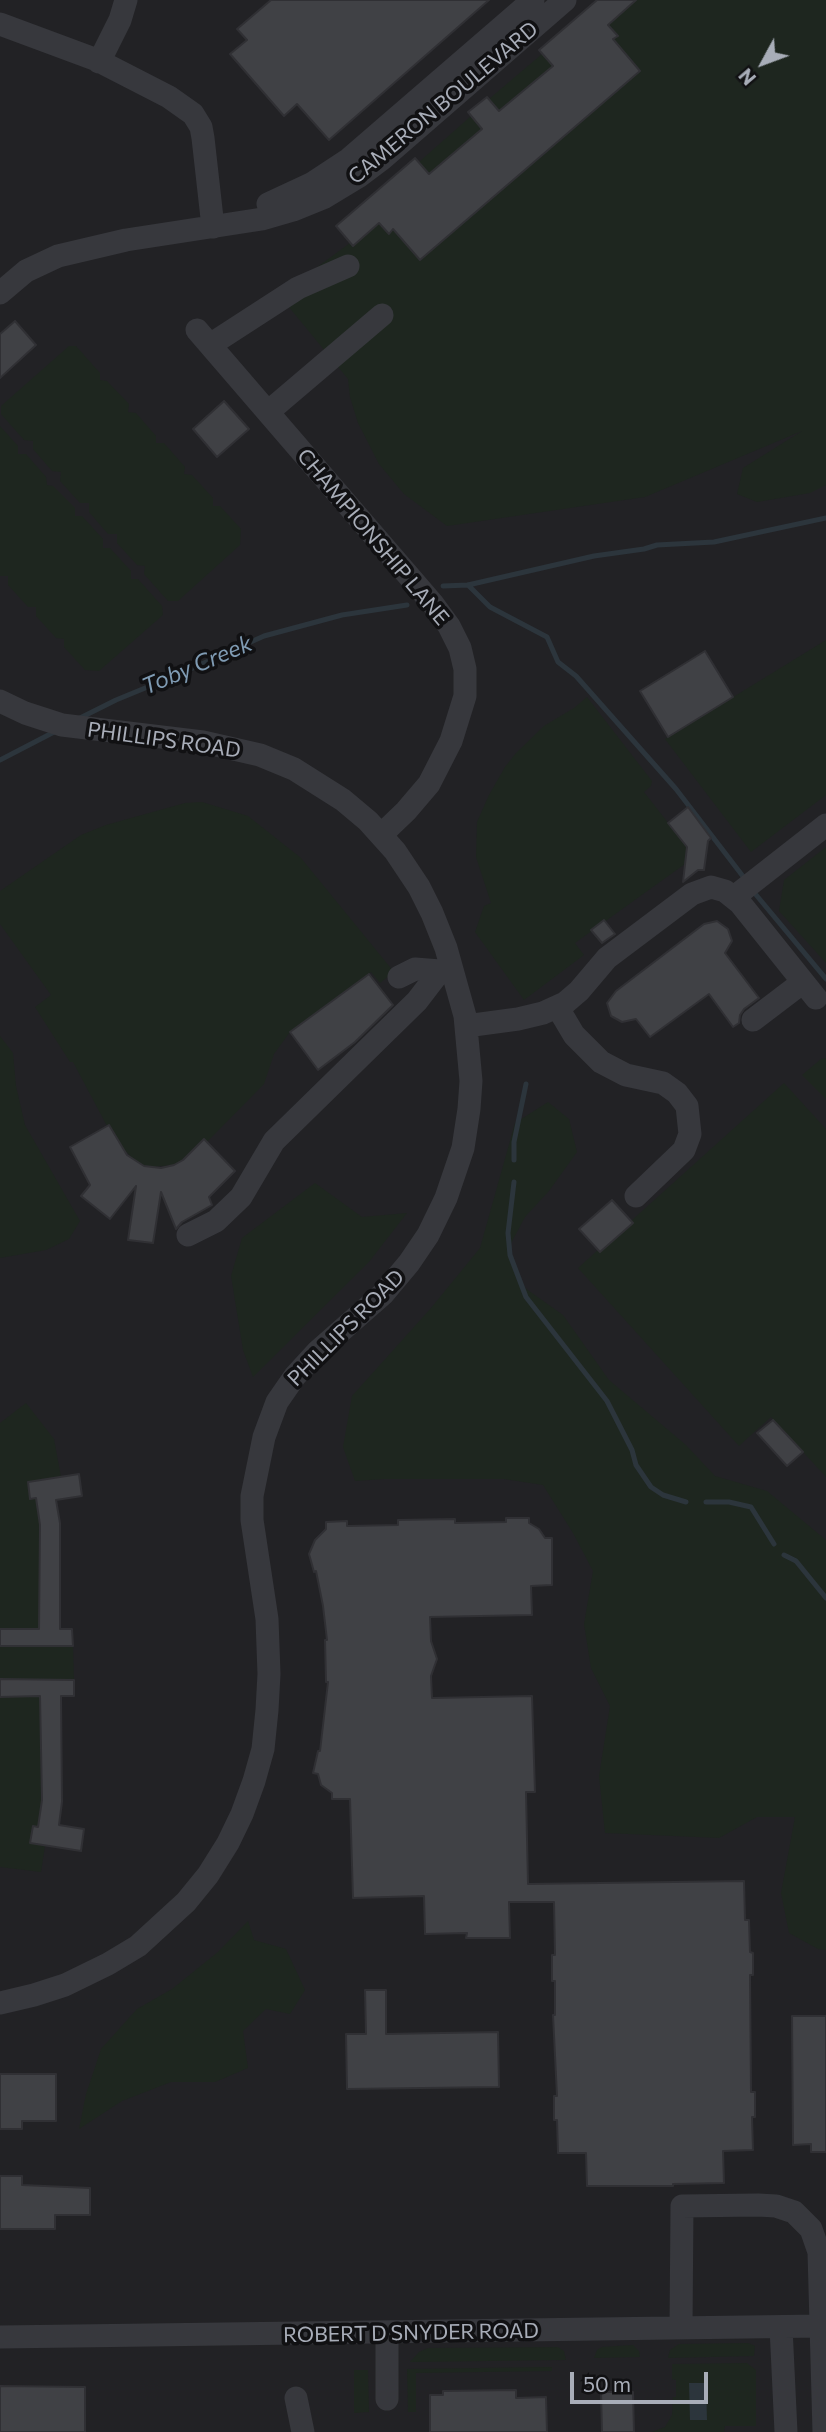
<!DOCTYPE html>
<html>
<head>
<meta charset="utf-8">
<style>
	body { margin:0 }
	#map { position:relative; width:826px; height:2432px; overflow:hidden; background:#161618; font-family:Commissioner,sans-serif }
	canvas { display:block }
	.north { position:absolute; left:728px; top:28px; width:70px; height:70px; -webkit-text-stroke:5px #111113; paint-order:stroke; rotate:229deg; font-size:19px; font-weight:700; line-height:28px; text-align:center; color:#a8adb8 }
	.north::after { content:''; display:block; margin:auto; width:24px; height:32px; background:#a8adb8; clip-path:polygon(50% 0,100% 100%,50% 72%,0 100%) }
	.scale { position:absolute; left:570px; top:2372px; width:138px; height:32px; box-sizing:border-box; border:4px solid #a8adb8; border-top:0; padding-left:9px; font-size:21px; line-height:24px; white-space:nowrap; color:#a8adb8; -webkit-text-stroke:5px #111113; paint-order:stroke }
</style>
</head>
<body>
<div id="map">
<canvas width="826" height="2432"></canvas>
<div class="north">N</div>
<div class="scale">50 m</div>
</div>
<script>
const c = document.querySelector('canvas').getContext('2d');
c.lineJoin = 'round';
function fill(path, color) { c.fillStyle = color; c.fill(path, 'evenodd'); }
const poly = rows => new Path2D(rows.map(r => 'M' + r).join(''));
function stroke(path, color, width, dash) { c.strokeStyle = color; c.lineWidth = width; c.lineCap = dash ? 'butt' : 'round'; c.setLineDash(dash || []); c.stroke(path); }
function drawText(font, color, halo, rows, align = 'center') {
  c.font = font + ' Commissioner,sans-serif'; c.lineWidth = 7; c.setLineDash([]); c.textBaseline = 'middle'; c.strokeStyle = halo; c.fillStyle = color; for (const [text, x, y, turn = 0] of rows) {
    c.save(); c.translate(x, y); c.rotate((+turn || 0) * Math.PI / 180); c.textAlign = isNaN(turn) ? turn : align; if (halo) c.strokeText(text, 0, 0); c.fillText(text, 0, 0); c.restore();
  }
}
const built = poly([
	[0,0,826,0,826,2432,0,2432]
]);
const green = poly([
	[597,0,826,0,826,485,810,493,757,502,737,494,743,468,802,431,645,497,447,526,404,494,379,464,358,423,350,397,348,379,279,295,350,243,336,226,415,158,419,162,471,116,487,97,489,99,542,54,539,50],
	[69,346,76,346,100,373,100,380,107,381,129,404,128,412,136,413,156,436,156,443,164,443,185,467,184,474,192,475,213,498,213,506,220,506,241,529,240,545,178,601,168,601,144,574,145,566,137,565,117,543,117,534,108,534,89,512,89,503,80,503,60,481,61,472,52,471,33,449,33,441,24,440,1,414,1,406],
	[0,426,18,446,18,454,26,454,46,477,47,485,53,486,75,508,75,516,82,516,103,539,103,548,110,548,131,571,131,579,138,579,162,606,163,615,99,671,85,670,64,647,64,639,56,638,36,616,36,607,28,607,8,585,8,576,0,576],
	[826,640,826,795,751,852,665,739],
	[587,697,652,781,651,786,644,792,687,847,685,864,575,943,584,955,524,1000,475,932,484,906,491,903,476,857,477,822,489,795,505,767,516,753,544,726,574,708],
	[202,802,248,816,301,858,394,972,380,983,371,972,290,1032,274,1054,264,1084,207,1142,204,1139,183,1160,174,1165,150,1167,137,1163,121,1146,110,1125,107,1126,73,1062,70,1062,35,1007,51,995,0,924,0,891,81,835,106,825,185,803],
	[826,847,826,963,779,911,784,880],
	[0,1036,13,1053,16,1086,25,1125,80,1221,69,1239,46,1250,0,1258],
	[826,1058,826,1099,802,1075,821,1059],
	[784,1083,826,1129,826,1477,771,1417,739,1446,578,1268,598,1250,600,1252,632,1223,631,1221],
	[548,1102,569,1119,577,1152,549,1191,525,1217,508,1249,518,1283,563,1315,609,1380,686,1445,715,1476,767,1491,826,1540,826,1950,818,1949,789,1933,781,1893,795,1817,757,1817,719,1838,605,1833,599,1776,610,1706,591,1668,584,1624,593,1571,573,1533,543,1485,504,1479,384,1479,355,1481,343,1447,352,1396,431,1308,480,1248,515,1123],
	[315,1183,362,1217,407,1213,369,1262,253,1377,243,1350,231,1276,242,1238],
	[26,1403,54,1439,61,1477,28,1483,30,1499,36,1498,40,1525,39,1629,34,1646,73,1646,74,1680,35,1680,35,1696,40,1696,42,1800,38,1827,32,1827,30,1843,45,1846,41,1872,0,1867,0,1423],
	[248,1921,254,1940,286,1949,305,1990,290,2014,266,2009,243,2031,248,2068,215,2082,171,2082,122,2101,79,2129,86,2094,101,2049,137,2009,172,1989,218,1952],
	[748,2343,755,2346,754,2356,668,2358,670,2350,679,2344],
	[633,2345,639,2351,640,2357,594,2358,597,2350,602,2347],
	[558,2347,564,2351,566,2360,410,2362,419,2352,428,2348],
	[747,2363,756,2370,756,2426,725,2426,724,2432,652,2432,665,2427,672,2415,673,2397,676,2397,676,2380,672,2379,672,2364],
	[552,2367,552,2371,416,2373,416,2412,408,2412,407,2369],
	[354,2370,368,2370,369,2412,354,2413]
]);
const water = poly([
	[689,2383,706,2383,707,2420,690,2420]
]);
const stream = poly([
	[468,585,490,607,547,637,558,662,576,676,676,789,745,879],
	[443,586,468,585,594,556,644,549,657,545,714,542,826,518],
	[80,718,116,700,184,672,264,636,342,615,407,605],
	[0,760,56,731],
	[752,890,826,979],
	[514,1160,514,1142,526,1084],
	[514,1182,508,1233,510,1255,526,1297,607,1401,632,1450,636,1465,651,1487,663,1495,686,1502],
	[706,1502,729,1502,751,1507,774,1544],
	[784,1555,796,1561,826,1598]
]);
const building = poly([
	[271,0,489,0,329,140,297,104,284,116,230,54,247,40,237,29,271,0],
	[597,0,636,0,608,25,618,36,613,39,640,71,420,260,393,229,389,234,379,223,353,246,336,226,415,158,429,174,482,129,468,112,487,97,499,111,553,66,539,50,597,0],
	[15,321,36,345,0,378,0,334,15,321],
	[224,401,249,429,217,457,193,429,224,401],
	[705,651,733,697,668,737,640,691,705,651],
	[688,807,711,838,708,841,704,870,698,870,683,882,687,847,668,823,688,807],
	[604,920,615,934,602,943,591,930,604,920],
	[717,921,728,929,732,941,725,953,759,998,744,1009,740,1015,739,1023,733,1027,709,994,650,1037,636,1019,622,1022,611,1016,607,1003,616,991,704,924,717,921],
	[369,974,393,1005,355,1042,318,1070,290,1032,369,974],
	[109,1125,127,1155,144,1166,161,1168,174,1165,183,1160,204,1139,235,1171,209,1197,212,1205,182,1222,176,1229,161,1192,153,1243,128,1240,136,1186,110,1219,81,1196,90,1185,70,1147,109,1125],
	[612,1200,633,1223,600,1252,579,1229,612,1200],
	[773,1420,803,1452,787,1466,757,1433,773,1420],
	[79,1474,82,1496,56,1500,60,1523,60,1629,72,1629,73,1646,0,1646,0,1629,39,1629,40,1525,36,1498,30,1499,28,1482,79,1474],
	[506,1518,529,1518,529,1523,539,1529,545,1538,552,1538,552,1585,531,1586,532,1615,430,1617,431,1641,437,1659,431,1676,432,1698,532,1696,535,1792,526,1792,528,1884,744,1881,745,1920,749,1920,750,1952,753,1953,753,1975,750,1975,751,2092,755,2092,755,2117,752,2117,753,2150,723,2151,724,2183,673,2184,673,2186,587,2186,586,2153,558,2153,557,2120,554,2120,554,2096,557,2096,553,2015,555,2015,555,1981,552,1981,552,1955,555,1955,554,1902,509,1902,510,1938,466,1938,467,1933,425,1934,424,1896,353,1898,350,1799,332,1799,332,1793,321,1785,318,1774,313,1773,318,1751,320,1751,328,1682,326,1682,325,1640,327,1640,323,1606,316,1571,314,1572,309,1554,315,1540,326,1529,326,1522,347,1521,347,1526,398,1525,398,1520,455,1519,455,1523,506,1522,506,1518],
	[0,1679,74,1680,74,1696,61,1696,62,1802,59,1825,84,1829,81,1851,30,1843,33,1826,38,1827,42,1800,40,1696,0,1697,0,1679],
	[365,1990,386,1990,386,2034,498,2032,499,2087,347,2089,346,2034,366,2034,365,1990],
	[792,2016,826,2016,826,2152,811,2152,811,2144,793,2145,792,2016],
	[0,2074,56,2074,56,2121,22,2121,22,2129,0,2129,0,2074],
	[0,2176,22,2176,22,2185,90,2188,90,2215,55,2215,55,2229,0,2229,0,2176],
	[0,2386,85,2387,85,2432,0,2432,0,2386],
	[516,2390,516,2398,546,2397,547,2432,430,2432,430,2395,443,2395,443,2391,516,2390],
	[601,2392,633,2392,634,2432,602,2432,601,2392]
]);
const minor = poly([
	[0,24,97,60,169,97,193,114,201,127,203,138,213,227],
	[99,62,120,20,126,0],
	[268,204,311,184,349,159,533,0],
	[0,293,26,271,58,256,126,240,262,219,293,210,325,197,358,177,382,159,565,0],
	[197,330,433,604,449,626,460,648,465,669,465,696,451,741,429,784,406,811,381,835],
	[210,345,298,288,348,266],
	[268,412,382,315],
	[0,701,25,713,62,725,203,742,260,755,294,769,343,800,368,821,395,851,419,887,432,913,446,948,465,1016,471,1081,469,1109,463,1148,446,1198,428,1235,409,1263,383,1294,317,1352,295,1376,277,1402,264,1437,252,1496,252,1520,267,1619,269,1674,267,1710,263,1749,254,1781,242,1814,228,1843,208,1875,186,1902,138,1946,108,1964,65,1985,34,1995,0,2003],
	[734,897,826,825],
	[558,1008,574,1035,601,1062,626,1075,663,1083,677,1093,687,1106,690,1134,684,1150,636,1196],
	[753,1020,803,982],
	[466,1026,518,1019,543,1013,565,1003,579,991,607,958,692,894,711,887,725,891,740,903,816,998],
	[188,1235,216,1221,241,1197,274,1141,417,1001,440,971,415,969,399,977],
	[781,2327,786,2432],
	[681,2328,682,2206,758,2205,776,2206,794,2212,811,2229,819,2252,824,2432],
	[0,2337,821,2326],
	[296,2398,303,2432],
	[387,2399,387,2333]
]);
const streetNames = [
	["CAMERON BOULEVARD",443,103,-40],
	["CHAMPIONSHIP LANE",373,537,50],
	["PHILLIPS ROAD",164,740,8],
	["PHILLIPS ROAD",346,1328,-45],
	["ROBERT D SNYDER ROAD",411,2333,-1]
];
const waterNames = [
	["Toby Creek",197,665,-23]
];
fill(built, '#222225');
fill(green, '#1e261f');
fill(water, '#2c353c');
stroke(stream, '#2c353c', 5);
fill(building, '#404145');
stroke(building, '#303034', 2);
stroke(minor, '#37383d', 23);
drawText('21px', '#a8adb8', '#111113', streetNames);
drawText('italic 23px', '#7f9bb3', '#111113', waterNames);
</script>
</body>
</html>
